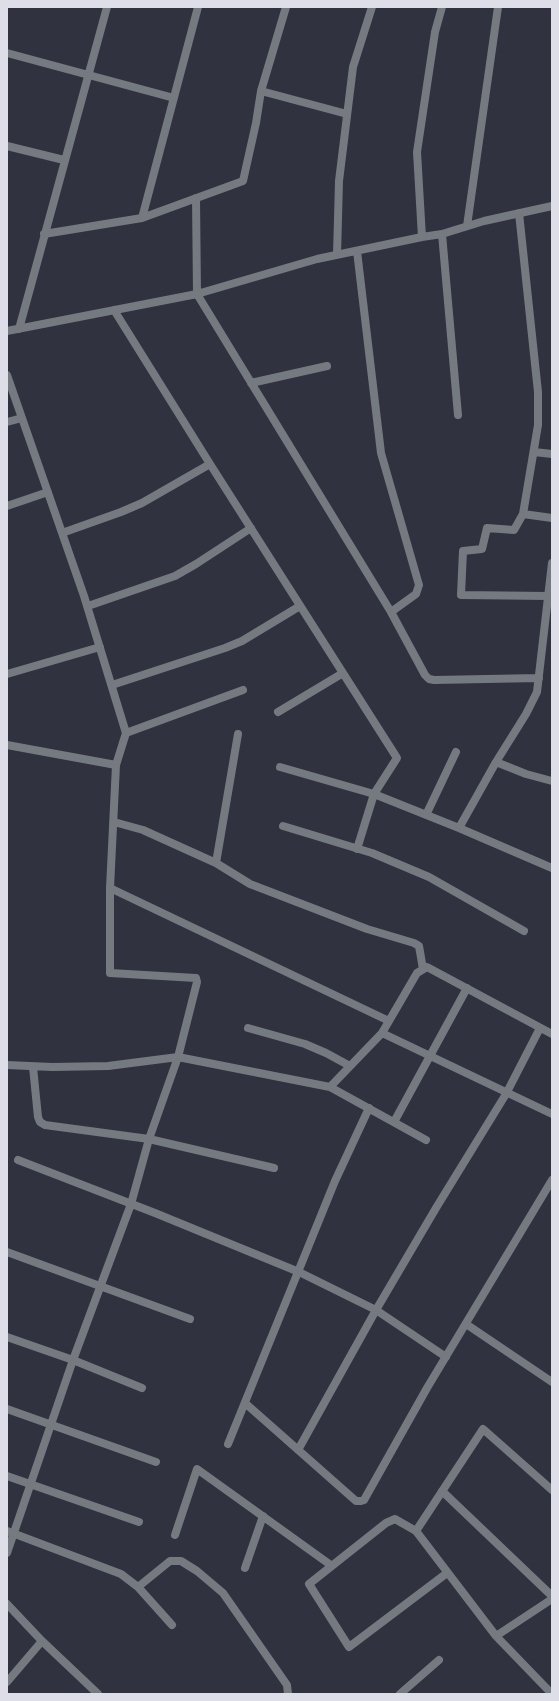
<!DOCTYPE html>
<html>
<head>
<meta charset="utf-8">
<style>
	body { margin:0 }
	#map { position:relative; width:559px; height:1701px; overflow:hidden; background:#30323f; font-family:"Source Sans 3",sans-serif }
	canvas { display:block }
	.frame { position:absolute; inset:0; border:8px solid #dddee7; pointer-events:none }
</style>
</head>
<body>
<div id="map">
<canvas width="559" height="1701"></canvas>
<div class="frame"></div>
</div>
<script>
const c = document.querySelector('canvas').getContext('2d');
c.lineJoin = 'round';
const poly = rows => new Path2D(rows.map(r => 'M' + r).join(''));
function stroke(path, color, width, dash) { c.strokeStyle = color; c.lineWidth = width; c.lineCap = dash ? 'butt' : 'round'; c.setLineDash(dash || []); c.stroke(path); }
const minor = poly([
	[7,53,174,98],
	[261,91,347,114],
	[7,146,64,160],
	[196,198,197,294,391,612,425,675,429,679,434,680,539,678],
	[519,213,538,392,538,425,523,514,514,530,487,528,482,549,463,551,461,595,548,596],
	[142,218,198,7],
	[467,226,498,7],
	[44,234,142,218,243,181,256,123,261,91,286,7],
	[442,234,458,415],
	[422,237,417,152,435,32,442,7],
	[357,251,381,453,419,585,416,594,391,612],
	[337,255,339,181,353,67,372,7],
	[114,310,210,464,397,758,374,794,357,849],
	[19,329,107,7],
	[7,331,197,294,317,259,422,237,442,234,484,221,552,206],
	[7,375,84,596,126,733,116,765,110,888,110,973,196,978,197,982,178,1057,149,1139,131,1204,73,1360,7,1553],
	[251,383,327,366],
	[7,422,22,418],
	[534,452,552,454],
	[7,506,48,492],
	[523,514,552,518],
	[62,533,121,512,142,503,210,464],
	[88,606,175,576,196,564,251,528],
	[7,674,100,647],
	[112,685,225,648,242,641,300,606],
	[278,712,343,673],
	[126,733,243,690],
	[7,745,116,765],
	[496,762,526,774,552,781],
	[280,767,374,794,459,828,552,868],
	[426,815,456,752],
	[114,822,143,830,216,863,250,884,367,929,414,943,419,946,423,969],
	[283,826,372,853,429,877,524,931],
	[459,828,496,762,526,714,537,692,552,563],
	[216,863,238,734],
	[110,888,389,1021],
	[248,1028,305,1044,326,1053,350,1066],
	[382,1033,552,1114],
	[7,1065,52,1067,108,1066,178,1057,330,1087,382,1033,417,973,427,967,552,1034],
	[33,1067,38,1117,40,1122,45,1125,149,1139,274,1168],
	[330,1087,426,1140],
	[394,1122,467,988],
	[18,1160,155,1213,299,1272,376,1310,446,1357],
	[7,1252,190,1319],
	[466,1324,552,1382],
	[7,1337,73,1360,142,1388],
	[245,1403,356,1501,361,1501,364,1500,427,1388,552,1180],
	[7,1409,156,1462],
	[228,1444,335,1181,369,1108],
	[298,1450,376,1310,436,1208,506,1094,540,1028],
	[7,1476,139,1522],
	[442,1491,552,1596],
	[7,1531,121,1574,138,1587,172,1625],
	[416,1531,483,1429,552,1490],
	[175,1535,197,1469,332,1566],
	[245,1568,263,1516],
	[447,1573,349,1647,309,1584,386,1523,395,1519,416,1531,496,1636,552,1694],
	[138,1587,170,1561,181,1561,197,1571,223,1593,287,1685,288,1694],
	[7,1604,42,1641,98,1694],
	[496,1636,552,1599],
	[7,1682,42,1641],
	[400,1694,439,1660]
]);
stroke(minor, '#757a80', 8);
</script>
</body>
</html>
